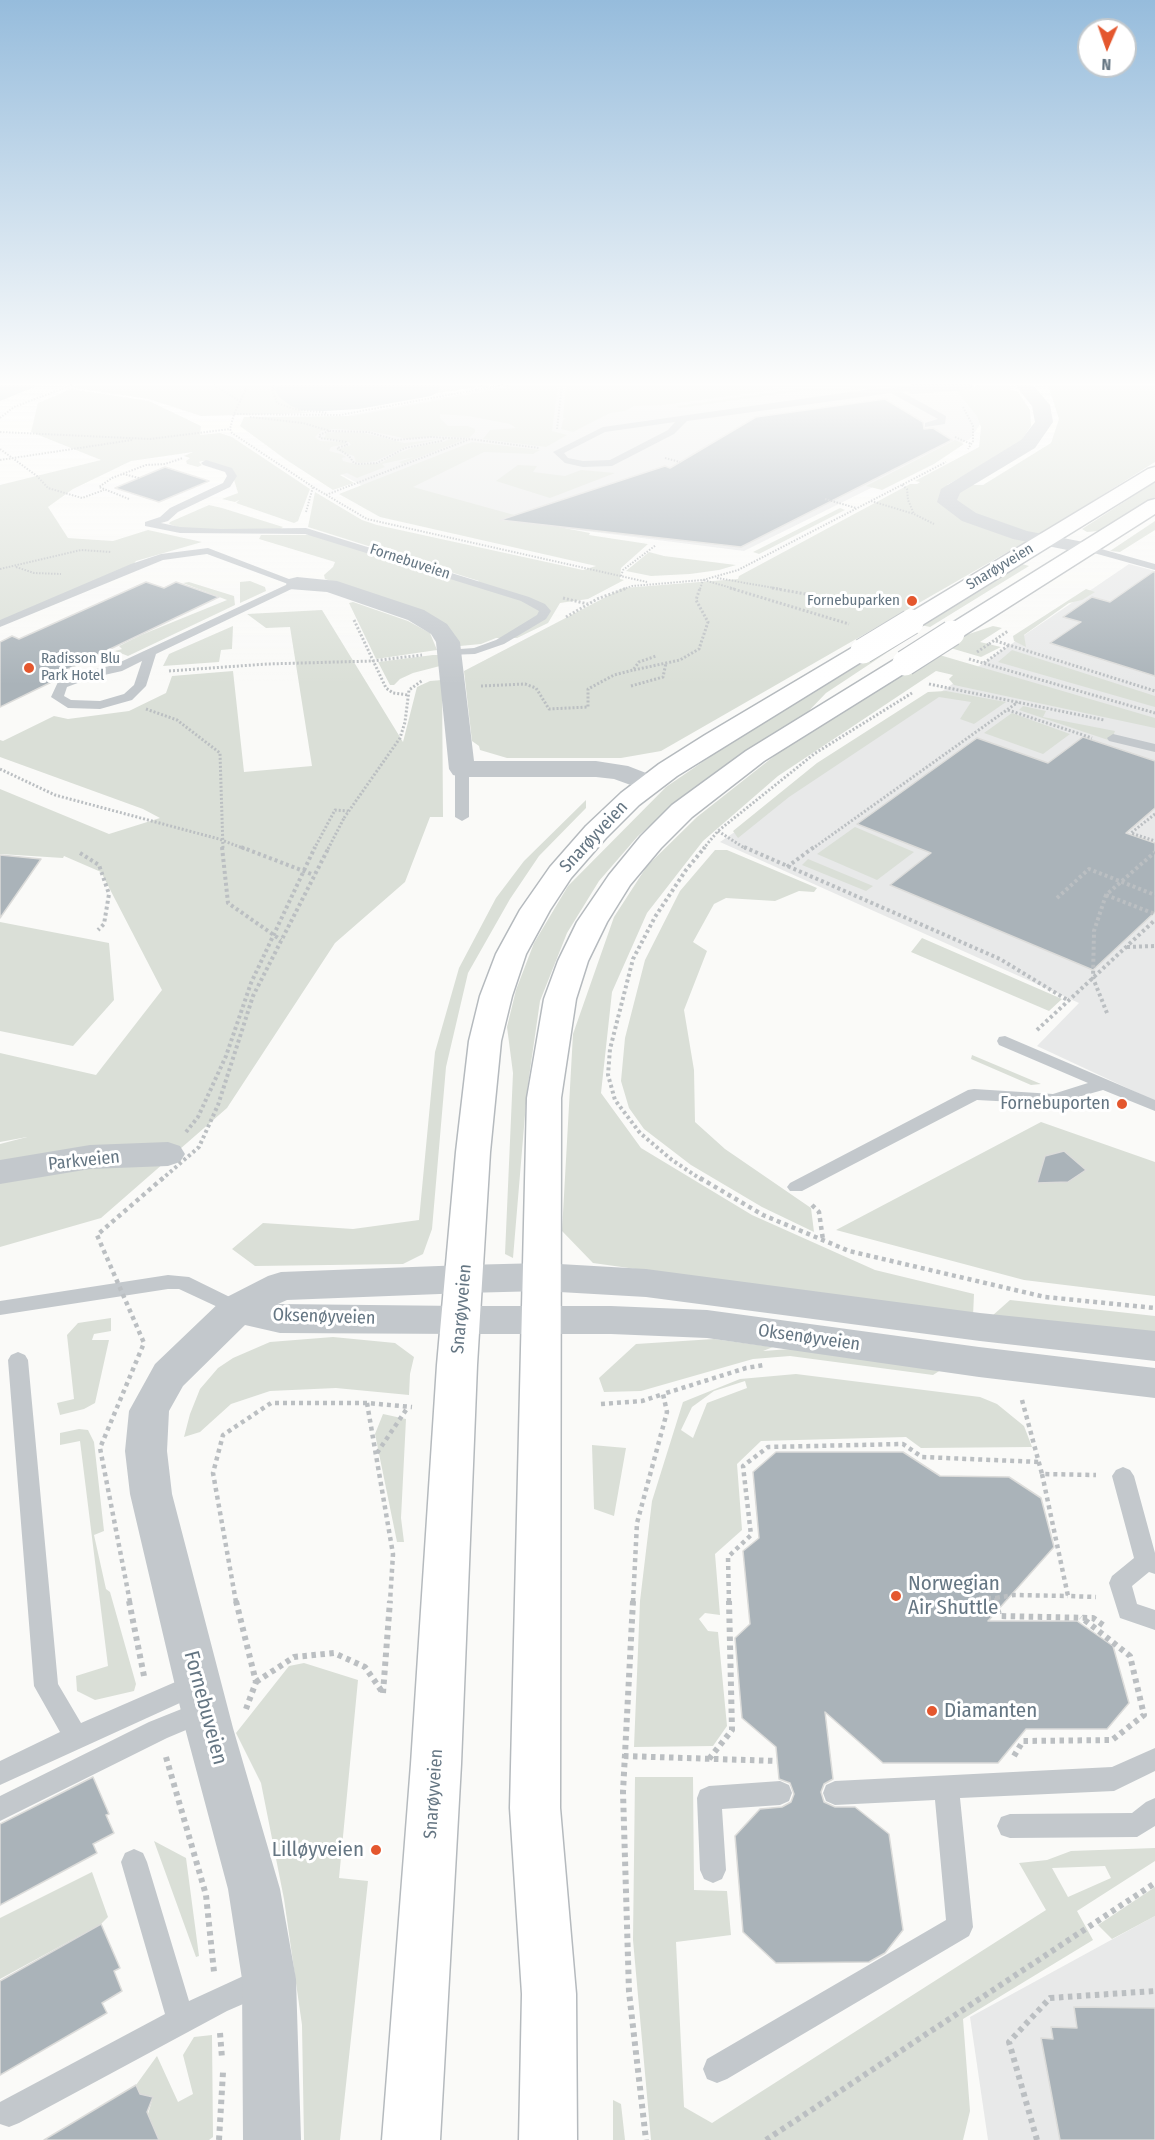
<!DOCTYPE html>
<html>
<head>
<meta charset="utf-8">
<style>
	body { margin:0 }
	#map { position:relative; width:1155px; height:2140px; overflow:hidden; background:#fafaf8; font-family:"Fira Sans Condensed",sans-serif }
	canvas { display:block }
	.north { position:absolute; left:1077px; top:18px; width:60px; height:60px; box-sizing:border-box; background:#fff; border:2px solid #c1c8cd; border-radius:50%; rotate:182deg; font-size:16px; font-weight:700; line-height:24px; text-align:center; color:#657683 }
	.north::after { content:''; display:block; margin:auto; width:21px; height:27px; background:#e4572e; clip-path:polygon(50% 0,100% 100%,50% 72%,0 100%) }
</style>
</head>
<body>
<div id="map">
<canvas width="1155" height="2140"></canvas>
<div class="north">N</div>
</div>
<script>
const c = document.querySelector('canvas').getContext('2d');
c.lineJoin = 'round';
function fill(path, color) { c.fillStyle = color; c.fill(path, 'evenodd'); }
const poly = rows => new Path2D(rows.map(r => 'M' + r).join(''));
function stroke(path, color, width, dash) { c.strokeStyle = color; c.lineWidth = width; c.lineCap = dash ? 'butt' : 'round'; c.setLineDash(dash || []); c.stroke(path); }
function drawText(font, color, halo, rows, align = 'center') {
  c.font = font + ' "Fira Sans Condensed",sans-serif'; c.lineWidth = 6; c.setLineDash([]); c.textBaseline = 'middle'; c.strokeStyle = halo; c.fillStyle = color; for (const [text, x, y, turn = 0] of rows) {
    c.save(); c.translate(x, y); c.rotate((+turn || 0) * Math.PI / 180); c.textAlign = isNaN(turn) ? turn : align; if (halo) c.strokeText(text, 0, 0); c.fillText(text, 0, 0); c.restore();
  }
}
const built = poly([
	[509,385,962,385,983,420,970,439,744,551,404,508,262,432],
	[1129,564,1155,571,1155,1101,1037,1046,1079,1003,720,842],
	[1155,1916,1155,2140,988,2140,970,2017]
]);
const green = poly([
	[76,385,487,385,349,408,298,411,314,413,201,416,149,399,74,388],
	[521,385,558,385,552,431,567,435,546,447,483,439,490,430,516,428,510,424,468,416,440,414,440,418,448,426,468,426,475,429,475,432,469,438,440,436,408,439,370,431,334,429,321,431,315,437,320,441,344,442,346,444,331,447,329,451,341,454,346,457,342,458,343,461,359,465,381,463,396,454,415,447,443,442,449,439,463,440,402,464,399,462,414,457,382,464,385,467,357,478,347,473,340,475,354,483,333,490,285,459,240,426,244,417,353,416],
	[566,385,719,385,787,388,664,405,634,406,625,411,610,413,573,432,561,429,563,420,566,418,563,418],
	[872,385,907,385,854,390,807,390,680,408,677,406,804,388,837,389],
	[984,385,1008,385,1012,390,1018,392,1030,410,1031,426,1018,445,947,485,983,485,1051,443,1059,419,1049,388,1045,385,1155,385,1155,462,1053,526,661,751,621,758,507,758,480,750,479,746,472,741,464,671,623,588,738,579,739,576,910,484,917,484,920,482,915,481,979,447,981,427,977,416,955,389],
	[71,389,149,401,201,426,200,435,220,433,232,437,310,489,298,521,294,523,236,503,239,500,235,502,222,499,238,493,231,470,202,461,199,462,202,465,198,467,187,464,186,461,190,458,184,456,193,452,131,461,73,489,48,507,68,538,113,541,148,530,202,542,136,561,128,571,0,624,0,485,101,460,31,432,38,403],
	[336,432,364,433,404,443,440,439,407,446,376,461,361,463,356,462,354,456,336,450,351,445,349,442,322,438,325,437,326,433],
	[955,440,964,444,934,464,882,490,866,486],
	[472,442,540,450,533,454,484,452,413,487,554,526,590,533,589,535,648,544,621,568,620,579,624,580,588,599,560,603,548,623,517,638,496,638,481,644,460,646,419,611,325,579,324,575,333,567,335,562,259,539,261,535,312,535,475,586,479,581,308,527,315,492,362,520,377,525,583,570,596,566,380,517,339,494],
	[518,465,537,466,533,472,565,476,581,470,615,473,550,498,496,481],
	[1155,482,1155,497,1099,531,1087,532,1082,529],
	[209,505,222,508,283,527,278,530,211,530,180,528,169,524,170,522],
	[840,508,845,510,759,554,753,552],
	[1155,521,1155,530,1120,552,1110,551],
	[649,552,664,556,736,565,719,570,690,574,651,576,626,571],
	[1022,564,1029,566,930,627,921,625],
	[250,581,265,587,266,591,240,603,240,582],
	[189,582,234,596,235,605,128,656,115,651,122,649,119,646,141,635,227,600,183,583],
	[1086,589,1095,592,1082,600,1069,603,1024,635,1026,647,1014,641,1013,636],
	[353,602,408,621,430,633,437,650,376,659,349,603],
	[322,610,403,742,417,687,430,681,442,680,443,817,430,817,405,882,335,943,227,1108,101,1218,0,1247,0,1144,27,1137,0,1142,0,1053,96,1075,162,990,101,872,64,856,63,858,0,854,0,789,109,834,160,818,143,809,0,757,0,740,3,741,54,716,68,719,129,711,166,693,172,676,233,671,244,772,312,766,290,627,266,628,247,614],
	[233,626,232,649,221,650,219,662,163,666,169,654],
	[993,626,1002,628,980,642,1001,647,981,657,947,647,966,635],
	[893,644,897,646,826,693,802,718,691,790,638,836,599,881,567,933,540,1001,527,1091,513,1258,505,1254,513,1073,507,1027,516,990,534,943,568,886,666,787,752,728],
	[1012,650,1155,696,1155,707,998,662],
	[936,654,1155,718,1155,728,954,685,949,679,953,675,936,671,778,776,703,841,647,913,612,992,601,1093,641,1148,752,1215,875,1270,974,1294,973,1316,593,1263,562,1231,573,1034,614,917,647,866,697,817,778,753],
	[433,655,439,655,440,666,413,673,400,679,394,685,390,685,378,662],
	[946,691,1006,702,974,724,960,719,971,702,939,697,789,797,738,838,733,831,817,763,928,692],
	[1023,706,1046,711,1043,717,1115,731,1111,741,1019,710],
	[1012,713,1070,734,1043,754,984,733],
	[586,800,586,808,539,856,510,899,468,973,446,1067,432,1229,423,1254,403,1264,255,1266,232,1249,263,1223,353,1229,419,1220,435,1052,459,968,496,898,524,861],
	[855,827,914,852,877,880,817,854],
	[715,850,727,850,817,888,814,892,799,891,775,901,726,898,714,904,693,942,707,951,684,1010,694,1070,695,1122,725,1149,811,1208,814,1232,762,1207,691,1165,644,1129,629,1108,621,1081,625,1038,645,960,680,891],
	[808,859,873,886,866,891,802,865],
	[0,922,109,943,114,1000,73,1046,0,1031],
	[922,938,1062,999,1049,1011,911,952],
	[972,1055,1041,1084,1031,1085,971,1059],
	[1041,1122,1155,1162,1155,1296,1024,1280,836,1230],
	[1010,1300,1155,1316,1155,1337,992,1316],
	[111,1318,111,1331,94,1334,92,1340,109,1340,95,1403,84,1409,60,1415,57,1403,74,1399,67,1335,78,1323],
	[333,1337,395,1343,414,1357,410,1374,409,1395,336,1388,270,1391,231,1404,200,1432,184,1437,190,1414,200,1389,218,1368,233,1358,270,1342],
	[714,1339,773,1347,763,1351,790,1349,947,1366,933,1375,790,1356,753,1359,641,1391,604,1392,599,1378,636,1344],
	[796,1374,980,1397,997,1404,1024,1426,1032,1447,921,1448,906,1437,761,1441,737,1464,742,1530,715,1554,720,1615,705,1613,699,1619,708,1631,718,1632,727,1726,713,1746,634,1747,640,1601,652,1501,683,1402,740,1379],
	[745,1381,747,1388,707,1403,693,1438,681,1430,692,1407,714,1391],
	[383,1414,406,1419,401,1518,404,1542,397,1542,375,1434],
	[79,1429,88,1430,94,1442,104,1531,94,1535,106,1589,110,1592,136,1684,134,1691,95,1700,77,1691,76,1676,108,1666,80,1441,60,1445,60,1433],
	[592,1445,626,1448,614,1516,594,1509],
	[304,1663,358,1680,339,1878,368,1881,340,2140,304,2140,302,2025,284,1899,261,1783,236,1733,289,1666],
	[635,1777,693,1777,694,1890,727,1891,731,1935,676,1942,684,2107,712,2123,1046,1910,1019,1863,1047,1860,1071,1851,1155,1848,1155,1861,1077,1911,1093,1940,963,2019,970,2111,963,2140,651,2140,633,1940],
	[1105,1866,1111,1878,1068,1897,1052,1868],
	[154,1841,186,1858,199,1956,196,1957],
	[92,1872,108,1917,101,1924,0,1979,0,1918],
	[1155,1887,1155,1916,1112,1939,1098,1925],
	[212,2035,213,2137,209,2140,158,2140,148,2114,153,2097,140,2094,136,2085,157,2056,178,2102,193,2094,183,2055,194,2037],
	[613,2100,621,2104,625,2140,613,2140]
]);
const water = poly([
	[0,385,39,385,0,401],
	[279,385,439,385,440,387,438,392,431,396,359,409,324,411,301,410,291,406,279,397,274,389]
]);
const building = poly([
	[885,399,923,422,924,429,933,428,952,440,741,547,500,520,665,466,670,468,756,417,885,399],
	[165,467,209,481,159,502,115,488,165,467],
	[1153,572,1155,572,1155,676,1050,643,1081,622,1063,617,1092,597,1110,602,1153,572],
	[146,582,164,588,176,582,219,597,62,672,68,674,0,707,0,642,12,636,19,639,146,582],
	[1083,737,1155,761,1155,808,1126,833,1155,843,1155,912,1093,970,890,885,931,853,857,824,977,738,1048,763,1083,737],
	[0,855,41,859,0,918,0,855],
	[1064,1151,1086,1170,1068,1182,1037,1183,1045,1156,1064,1151],
	[776,1452,903,1452,940,1476,1009,1477,1041,1498,1054,1547,988,1621,1077,1621,1113,1646,1129,1703,1107,1729,1026,1729,998,1763,883,1763,825,1712,833,1779,824,1784,821,1792,824,1802,835,1807,855,1807,889,1834,903,1930,885,1953,869,1962,776,1963,743,1932,735,1836,760,1809,782,1807,791,1802,794,1794,790,1783,779,1779,776,1747,742,1718,735,1638,750,1624,743,1551,759,1538,753,1472,776,1452],
	[93,1777,109,1814,106,1815,114,1833,93,1844,97,1853,0,1905,0,1824,93,1777],
	[101,1924,120,1968,114,1971,122,1991,102,2003,107,2013,0,2075,0,1981,101,1924],
	[1074,2007,1155,2008,1155,2140,1060,2140,1041,2038,1053,2039,1051,2027,1077,2028,1074,2007],
	[136,2085,140,2094,153,2097,147,2112,159,2140,44,2140,136,2085]
]);
const pathFar4 = poly([
	[214,385,241,402],
	[248,385,234,414,230,429,232,433,313,487,367,519,647,582],
	[275,385,272,389,277,403,294,409,328,413],
	[963,407,973,426,973,441,968,449],
	[234,414,340,415,503,385],
	[250,417,303,423,330,431,368,432,396,440,431,437,467,439],
	[0,418,14,407,72,385],
	[557,429,562,385],
	[329,431,319,435,320,438,346,442,347,445,337,448,349,456,354,463,359,464,377,463,405,448,441,441,445,438],
	[0,432,150,439,230,429],
	[955,437,971,444],
	[0,449,37,476,48,488,82,498,104,490],
	[665,458,680,462],
	[0,460,132,440],
	[123,474,139,478],
	[902,485,907,489,908,500,914,514],
	[326,495,470,439,539,448],
	[129,499,99,487,112,478,146,465,165,464,183,458],
	[825,499,856,508],
	[871,501,914,514,934,524],
	[306,512,313,487],
	[16,567,34,573,61,574],
	[0,569,81,550,111,552],
	[621,576,623,570,656,545],
	[717,578,780,589],
	[704,580,735,589],
	[623,589,632,586,703,580,738,570,946,462],
	[700,589,703,580]
]);
const pathFar3 = poly([
	[730,588,849,624],
	[772,588,878,607],
	[563,598,588,604],
	[566,617,597,599,627,588],
	[354,620,386,688,393,693,408,695],
	[996,641,1155,691],
	[989,644,1008,631],
	[969,659,1155,713],
	[984,663,1009,645],
	[634,670,680,660,699,649,708,622,696,600,700,588],
	[169,671,267,664,372,661,422,655],
	[929,684,1104,720],
	[481,686,525,684,536,688,549,709,588,707,588,689,614,675,633,670,639,662,656,656],
	[631,686,663,677,666,663],
	[146,709,177,720,220,753,223,849],
	[1008,710,1092,738],
	[0,769,55,795,219,839,245,849],
	[1155,814,1131,833,1155,841],
	[344,818,400,738,405,722,409,690,423,680],
	[718,831,746,849],
	[314,849,335,810,348,811],
	[703,849,718,831,814,754,912,693],
	[812,849,1018,702]
]);
const pathFar2 = poly([
	[222,847,228,903,281,940],
	[241,847,314,875],
	[744,847,1000,959,1069,1001],
	[80,853,99,865,109,894,104,924,98,930],
	[787,867,814,847],
	[1106,895,1155,914],
	[1057,898,1089,869,1155,895],
	[1127,947,1155,946],
	[1107,1013,1093,978,1094,931,1106,895,1155,852],
	[1037,1030,1155,920],
	[186,1132,198,1117,226,1056,251,983,315,847],
	[702,1180,672,1160,640,1133,615,1100,608,1075,610,1049,633,959,655,917,686,870,705,847]
]);
const pathFar1 = poly([
	[700,1178,763,1215,849,1251,1045,1297,1155,1308],
	[812,1205,819,1212,823,1240],
	[1022,1400,1042,1474,1096,1475],
	[367,1403,393,1554,390,1602],
	[601,1404,642,1401,663,1394],
	[377,1453,408,1407],
	[1042,1474,1068,1596,1096,1597],
	[979,1598,996,1598,997,1602],
	[996,1598,1014,1595,1068,1596],
	[236,1602,213,1473,223,1435,271,1403,367,1403,412,1407],
	[633,1602,637,1523,667,1412,663,1394,746,1368,764,1365],
	[729,1602,728,1557,751,1535,743,1466,768,1447,903,1444,922,1457,1039,1462]
]);
const path = poly([
	[236,1601,256,1682,246,1709],
	[633,1601,623,1792,629,1992,646,2140],
	[996,1601,999,1616,1093,1618,1103,1625],
	[256,1682,294,1657,334,1653,365,1667,383,1693],
	[383,1693,390,1601],
	[624,1756,777,1761],
	[1014,1756,1023,1741,1112,1740,1144,1715,1130,1656,1081,1617],
	[166,1757,206,1895,214,1972],
	[709,1759,732,1730,729,1601],
	[220,2033,222,2058],
	[219,2140,223,2072],
	[766,2140,1155,1883],
	[1037,2140,1009,2042,1050,1998,1155,1991]
]);
const service = poly([
	[913,386,916,387,916,391,902,392,946,416,945,424,925,427,925,423,938,419,891,393,687,421,674,434,612,466,583,467,565,463,553,452,603,427,864,390,913,386],
	[675,422,668,430,610,460,583,461,568,458,564,453,605,432,675,422],
	[206,460,232,468,237,476,230,487,178,512,168,521,161,523,180,527,221,529,306,528,529,597,545,604,551,611,546,619,504,644,475,654,449,655,443,652,445,650,474,648,496,640,537,615,539,611,521,601,305,534,180,533,145,526,145,522,160,517,170,508,223,483,227,476,225,472,203,465,201,463,206,460],
	[1087,545,1155,564,1155,570,1083,550,1083,546,1087,545],
	[208,548,302,584,156,654,146,686,132,700,100,709,68,708,51,697,58,682,83,672,114,665,288,584,207,554,163,560,0,627,0,620,131,564,161,554,208,548],
	[142,661,134,685,124,694,100,701,71,700,64,696,67,687,91,678,122,671,142,661],
	[1113,734,1155,744,1155,752,1109,741,1107,738,1113,734],
	[462,765,469,769,469,817,462,821,455,817,455,769,462,765],
	[1005,1036,1155,1100,1155,1111,1103,1090,1053,1104,977,1100,802,1191,790,1191,787,1187,790,1183,968,1090,974,1089,1053,1094,1088,1083,999,1045,997,1041,999,1037,1005,1036],
	[168,1275,189,1277,244,1304,247,1309,244,1314,237,1316,179,1289,168,1289,0,1315,0,1301,168,1275],
	[18,1352,25,1355,28,1360,58,1684,81,1723,196,1673,204,1676,208,1684,204,1692,0,1785,0,1761,60,1732,34,1686,8,1360,11,1355,18,1352],
	[1123,1467,1130,1470,1134,1476,1155,1553,1155,1574,1149,1572,1132,1586,1137,1604,1155,1610,1155,1630,1120,1618,1109,1583,1112,1576,1134,1558,1112,1476,1116,1470,1123,1467],
	[204,1700,212,1703,216,1711,212,1719,167,1738,0,1821,0,1796,149,1722,204,1700],
	[1155,1748,1155,1771,1114,1791,960,1798,973,1927,969,1936,727,2079,717,2083,707,2079,703,2069,707,2059,946,1920,935,1800,835,1805,826,1801,823,1793,826,1785,835,1781,1112,1767,1155,1748],
	[780,1781,789,1785,792,1793,789,1801,780,1805,722,1809,726,1870,722,1879,713,1883,704,1879,700,1870,697,1798,700,1790,709,1786,780,1781],
	[1155,1798,1155,1826,1137,1837,1010,1838,1001,1835,997,1826,1001,1817,1010,1814,1132,1813,1146,1802,1155,1798],
	[134,1849,143,1853,147,1862,189,2001,263,1967,273,1971,277,1981,273,1991,227,2011,19,2123,9,2127,0,2124,0,2102,165,2014,121,1862,125,1853,134,1849]
]);
const minor = poly([
	[1015,385,1033,385,1050,405,1053,422,1035,448,960,493,957,500,976,513,1027,531,1094,544,1097,548,1094,552,1087,554,1013,539,962,521,937,502,941,489,1021,440,1035,422,1032,406,1015,385],
	[297,577,337,581,424,610,447,624,460,642,474,761,596,761,628,766,659,778,663,784,659,790,650,792,614,779,596,777,462,777,453,775,449,769,436,642,431,634,408,620,327,592,289,589,286,584,289,579,297,577],
	[168,1142,180,1146,185,1154,180,1162,168,1166,90,1169,0,1184,0,1160,90,1145,168,1142],
	[465,1265,478,1269,484,1279,478,1289,465,1293,287,1300,278,1304,461,1306,475,1310,480,1320,475,1330,461,1334,280,1333,245,1325,183,1386,169,1411,167,1451,172,1494,233,1728,280,1889,296,1979,301,2140,243,2140,242,1979,228,1889,185,1728,130,1494,125,1451,129,1411,155,1364,223,1299,268,1276,281,1272,465,1265]
]);
const tertiary = poly([
	[542,1263,646,1269,980,1313,1155,1331,1155,1361,980,1341,646,1297,542,1291,465,1293,452,1289,446,1279,452,1269,465,1265,542,1263],
	[461,1306,611,1306,707,1310,979,1347,1155,1368,1155,1398,979,1377,707,1338,611,1334,461,1334,447,1330,442,1320,447,1310,461,1306]
]);
const primary = poly([
	[1155,467,1155,481,919,627,911,629,903,627,900,622,903,617,1148,469,1155,467],
	[1155,499,1155,514,960,638,952,640,944,638,941,633,944,628,1148,501,1155,499],
	[863,644,871,646,875,651,871,656,677,776,639,805,606,838,571,878,550,910,526,954,512,996,501,1041,490,1152,477,1365,461,1764,440,2140,382,2140,411,1764,437,1365,456,1152,469,1041,480,996,496,954,520,910,550,867,586,826,621,793,659,764,705,735,855,646,863,644],
	[905,656,913,658,917,663,913,668,764,761,692,817,661,848,630,885,607,922,588,961,576,999,561,1098,560,1808,576,1994,577,2140,519,2140,522,1994,510,1808,527,1098,544,999,558,961,577,922,609,875,641,836,672,805,746,751,897,658,905,656]
]);
const pathBridgeFar3 = poly([
	[977,652,989,644],
	[328,849,344,818]
]);
const pathBridgeFar2 = poly([
	[161,1180,199,1147,218,1105,253,996,329,847]
]);
const pathBridgeFar1 = poly([
	[130,1602,100,1448,144,1343,97,1235,163,1178]
]);
const pathBridge = poly([
	[129,1601,144,1676]
]);
const serviceBridge = poly([
	[913,389,967,385]
]);
const primaryBridge = poly([
	[863,651,911,622],
	[905,663,952,633]
]);
const markers = [
	[912,601,6,"#e4572e"],
	[29,668,6,"#e4572e"],
	[1122,1104,6,"#e4572e"],
	[896,1596,6,"#e4572e"],
	[932,1711,6,"#e4572e"],
	[376,1850,6,"#e4572e"]
];
const farStreetnames = [
	["Fornebuveien",410,562,18],
	["Snarøyveien",1000,567,-31]
];
const farPoinames = [
	["Fornebuparken",900,601],
	["Radisson Blu",41,659,"left"],
	["Park Hotel",41,676,"left"]
];
const streetNames = [
	["Snarøyveien",594,837,-47],
	["Parkveien",84,1161,-6],
	["Snarøyveien",462,1309,-85],
	["Oksenøyveien",324,1317,2],
	["Oksenøyveien",809,1338,8],
	["Snarøyveien",434,1794,-86]
];
const poiNames = [
	["Fornebuporten",1110,1104]
];
const nearPoinames = [
	["Norwegian",908,1584],
	["Air Shuttle",908,1608],
	["Diamanten",944,1711],
	["Lilløyveien",364,1850,"right"]
];
const nearStreetnames = [
	["Fornebuveien",205,1708,75]
];
fill(built, '#e8e9e9');
fill(green, '#dadfd7');
fill(water, '#bbc7cb');
fill(building, '#aab3b9');
stroke(building, '#dcdcda', 1.5);
stroke(primary, '#b5babe', 3);
stroke(pathFar4, '#bbbfc2', 2, [1.5, 1.5]);
stroke(pathFar3, '#bbbfc2', 3, [2, 2]);
stroke(pathFar2, '#bbbfc2', 4, [3, 3]);
stroke(pathFar1, '#bbbfc2', 4.5, [4, 4]);
stroke(path, '#bbbfc2', 6, [4.5, 4.5]);
fill(service, '#c3c8cc');
fill(minor, '#c3c8cc');
fill(tertiary, '#c3c8cc');
fill(primary, '#fff');
stroke(primaryBridge, '#b5babe', 27, []);
stroke(pathBridgeFar3, '#bbbfc2', 3, [2, 2]);
stroke(pathBridgeFar2, '#bbbfc2', 4, [3, 3]);
stroke(pathBridgeFar1, '#bbbfc2', 4.5, [4, 4]);
stroke(pathBridge, '#bbbfc2', 6, [4.5, 4.5]);
stroke(serviceBridge, '#c3c8cc', 10);
stroke(primaryBridge, '#fff', 25);
const sky = c.createLinearGradient(0, 0, 0, 685);
sky.addColorStop(0, '#96bcdc');
sky.addColorStop(0.56, '#fdfdfc');
sky.addColorStop(1, '#fdfdfc00');
c.fillStyle = sky;
c.fillRect(0, 0, 1155, 685);
for (const [x, y, r, color] of markers) { const dot = new Path2D(); dot.arc(x, y, r, 0, 2 * Math.PI); c.fillStyle = color; c.fill(dot); stroke(dot, '#fff', 2); }
drawText('15px', '#657683', '#fff', farStreetnames);
drawText('15px', '#657683', '#fff', farPoinames, 'right');
drawText('18px', '#657683', '#fff', streetNames);
drawText('18px', '#657683', '#fff', poiNames, 'right');
drawText('21px', '#657683', '#fff', nearPoinames, 'left');
drawText('21px', '#657683', '#fff', nearStreetnames);
</script>
</body>
</html>
